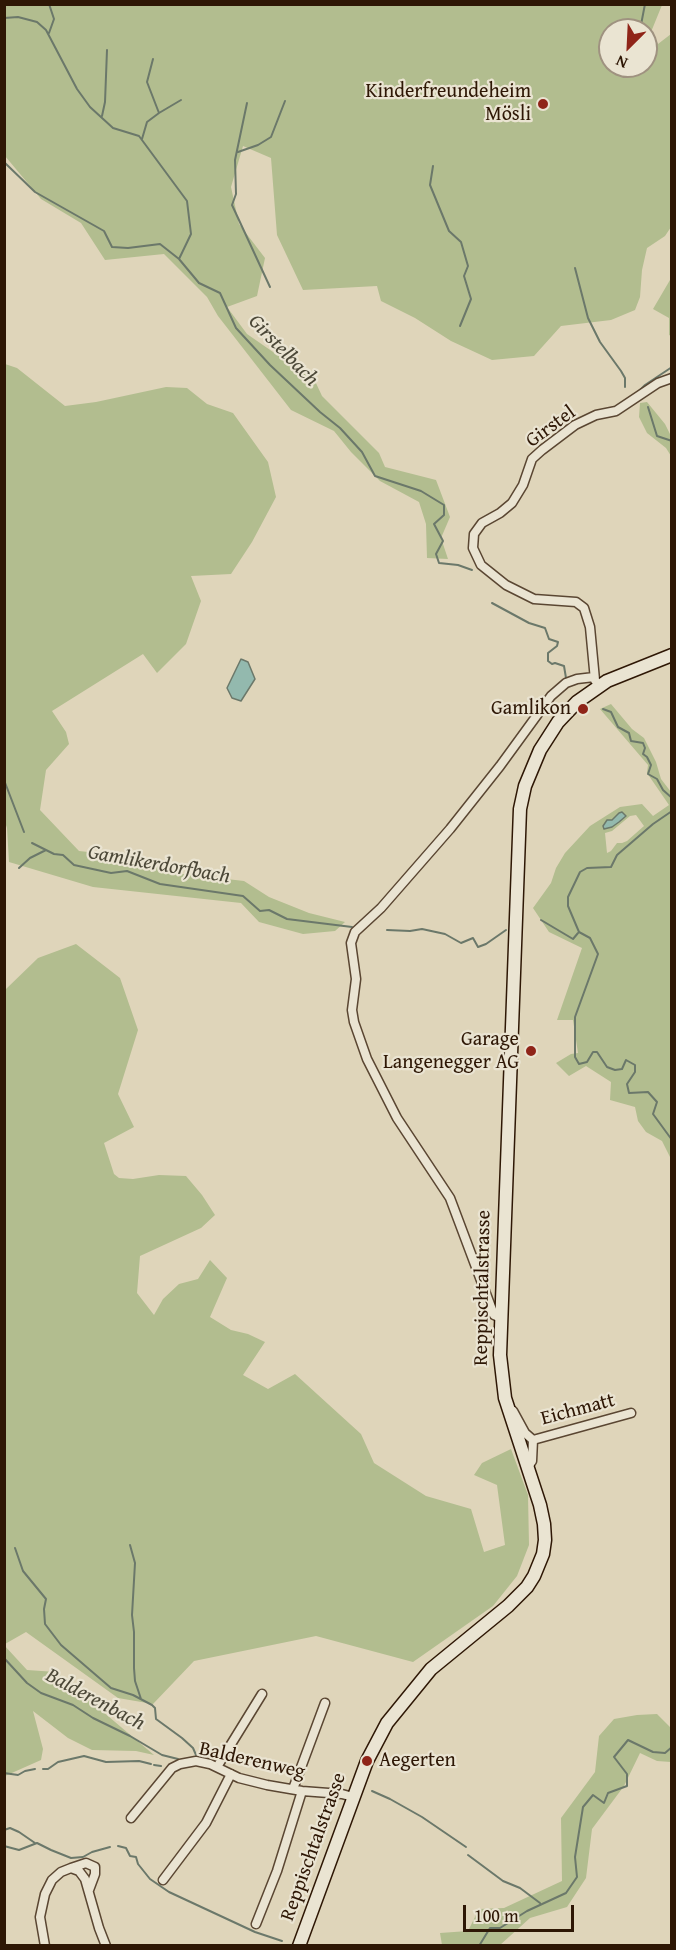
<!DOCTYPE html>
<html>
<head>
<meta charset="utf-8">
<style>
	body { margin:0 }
	#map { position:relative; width:676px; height:1950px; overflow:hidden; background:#dfd5ba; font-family:"Gentium Book Plus",serif }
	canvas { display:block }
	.frame { position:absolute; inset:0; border:6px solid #2e1705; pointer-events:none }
	.north { position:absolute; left:598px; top:18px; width:60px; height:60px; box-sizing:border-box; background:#eae4d2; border:2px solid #9f9280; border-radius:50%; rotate:204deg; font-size:16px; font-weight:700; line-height:24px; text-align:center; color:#2e1705 }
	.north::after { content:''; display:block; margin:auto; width:21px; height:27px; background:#8f2418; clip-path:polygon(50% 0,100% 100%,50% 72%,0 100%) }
	.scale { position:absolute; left:463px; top:1905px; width:111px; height:27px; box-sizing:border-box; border:3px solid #2e1705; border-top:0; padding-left:8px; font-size:18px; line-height:21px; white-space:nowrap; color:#2e1705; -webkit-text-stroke:4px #eae4d2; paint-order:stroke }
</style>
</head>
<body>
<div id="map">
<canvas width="676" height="1950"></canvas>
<div class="frame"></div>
<div class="north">N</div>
<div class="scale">100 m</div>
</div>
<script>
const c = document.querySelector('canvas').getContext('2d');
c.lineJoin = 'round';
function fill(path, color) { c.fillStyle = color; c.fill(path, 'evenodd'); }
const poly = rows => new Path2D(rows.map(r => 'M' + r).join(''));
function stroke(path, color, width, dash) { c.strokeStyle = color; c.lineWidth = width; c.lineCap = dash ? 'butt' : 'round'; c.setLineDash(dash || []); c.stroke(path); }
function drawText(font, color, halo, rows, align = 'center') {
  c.font = font + ' "Gentium Book Plus",serif'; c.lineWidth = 4.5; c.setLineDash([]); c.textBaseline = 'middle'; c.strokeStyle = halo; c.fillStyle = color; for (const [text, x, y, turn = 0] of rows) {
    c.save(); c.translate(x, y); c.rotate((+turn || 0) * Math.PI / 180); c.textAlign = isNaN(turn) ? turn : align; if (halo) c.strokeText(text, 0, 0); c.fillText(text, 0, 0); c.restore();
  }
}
const green = poly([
	[4,5,662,5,651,32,658,44,671,34,671,227,665,236,647,248,642,270,640,297,635,310,611,320,561,326,534,356,492,360,451,341,415,318,381,301,377,286,303,290,277,235,271,158,243,146,231,187,239,224,265,258,257,296,227,307,247,334,315,381,322,396,379,453,385,467,436,480,450,517,441,538,448,559,427,558,426,524,419,502,380,481,351,452,334,431,291,410,218,316,207,297,164,254,105,260,81,223,41,199,5,156],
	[610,30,646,30,646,66,610,66],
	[670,280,672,280,671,336,669,335,669,318,653,309],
	[5,364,17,368,65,406,96,402,166,387,187,388,207,404,233,413,268,462,276,497,252,542,231,574,191,576,201,601,186,644,157,673,143,654,52,711,66,732,69,744,46,770,40,810,79,851,134,857,174,873,244,881,269,897,309,913,345,922,335,931,303,934,259,922,241,903,93,887,9,862,7,828,4,819],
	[647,402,665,424,671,436,671,456,666,448,647,433,639,417,640,403],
	[611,704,632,729,644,738,656,762,661,779,671,792,671,1159,662,1141,646,1132,638,1121,635,1107,610,1100,611,1082,586,1066,569,1076,556,1063,571,1054,578,1053,573,1020,557,1020,582,948,549,932,533,908,551,883,556,868,565,853,590,826,620,807,642,804,653,816,669,805,647,773,648,765,600,709],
	[636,815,644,826,627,841,622,843,617,843,611,851,607,853,605,833,612,831,630,816],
	[76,944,120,978,138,1030,118,1094,134,1127,104,1143,114,1174,119,1178,133,1179,159,1175,186,1176,202,1195,215,1215,201,1228,140,1256,137,1293,154,1315,163,1299,179,1284,198,1279,210,1260,227,1278,210,1317,231,1330,248,1334,265,1342,243,1375,268,1389,295,1374,361,1434,374,1463,426,1496,471,1509,484,1552,505,1545,497,1485,474,1475,482,1463,511,1449,528,1495,529,1545,517,1576,493,1606,413,1662,316,1636,194,1661,153,1704,118,1698,26,1632,5,1644,5,990,38,958],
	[4,1645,27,1670,56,1672,154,1755,136,1751,92,1750,68,1738,33,1711,43,1749,41,1760,5,1776],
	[657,1714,671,1728,671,1762,657,1761,640,1753,624,1786,592,1829,586,1878,567,1907,530,1918,500,1945,442,1945,440,1933,468,1931,479,1909,504,1908,562,1881,561,1818,595,1772,599,1736,614,1719,637,1715]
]);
const water = poly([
	[241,659,248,662,255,679,241,701,232,698,227,688,241,659],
	[622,812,626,816,619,822,612,827,604,829,603,826,607,820,612,820,619,813,622,812]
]);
const stream = poly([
	[4,18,18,17,37,22,46,30,77,89,90,107,113,128,139,136,187,201,191,234,179,259,199,283,220,293,236,328,270,365,320,412,340,428,362,452,375,476,421,491,444,505,444,515,434,524,443,541,436,554,439,563,458,565,472,570],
	[640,30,645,4],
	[49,33,54,19,49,4],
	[247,103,235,160,236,194,232,205,270,287],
	[159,113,181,100],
	[102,116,105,102,107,50],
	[142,139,147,122,159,113,147,82,153,59],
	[238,152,258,145,271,137,285,101],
	[4,162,35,192,104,231,112,247,128,248,160,244,179,259],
	[433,166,430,185,449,231,461,242,468,266,464,276,471,299,460,326],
	[575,268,588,318,600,342,621,371,625,378,625,387],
	[638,392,645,385,672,367],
	[648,407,657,436,672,441],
	[492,603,529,623,545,628,549,639,558,642,557,646,548,653,548,661,552,664,555,663,564,666,566,678],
	[603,709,611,712,618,727,629,733,631,741,643,743,645,748,643,754,647,757,651,765,648,774,657,779,663,790,672,798],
	[4,780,24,832],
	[672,811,653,824,617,855,611,867,587,868,580,872,568,897,568,906,579,932,590,938,598,954,575,1017,575,1057,579,1064,587,1062,593,1052,597,1052,607,1067,615,1070,622,1069,626,1060,635,1065,635,1072,627,1084,629,1093,648,1092,657,1102,653,1114,672,1140],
	[32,843,54,854,63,855,74,865,111,873,127,871,160,884,243,896,260,911,269,910,287,919,352,927],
	[19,868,30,858,46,850],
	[541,920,573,939,578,933],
	[387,930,410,931,422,929,445,934,461,943,473,938,478,947,486,944,506,930],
	[130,1545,135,1563,132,1615,134,1632,134,1668,135,1681,141,1699],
	[15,1548,23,1571,46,1599,44,1609,45,1624,61,1645,111,1688,133,1695,152,1705,155,1708,156,1719,182,1738,193,1748,196,1755],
	[4,1658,27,1683,41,1693,73,1705,93,1718,130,1736,162,1755,178,1759],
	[154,1765,161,1766],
	[43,1769,48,1769,58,1762,84,1756,106,1762,139,1761,151,1764],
	[4,1773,18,1775,25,1771,35,1769],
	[372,1791,390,1799,422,1817,466,1847],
	[4,1830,10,1828,19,1832,35,1843],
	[4,1846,19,1850,37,1843,51,1850,71,1858,83,1857,92,1852,110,1847],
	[118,1846,126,1848,130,1856,136,1857,138,1864,150,1879,169,1892,255,1932,282,1941],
	[468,1855,503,1881,520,1888,540,1903],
	[479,1946,490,1928,500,1928,527,1911,566,1893,577,1877,575,1857,583,1807,593,1795,604,1803,608,1793,627,1786,627,1774,614,1757,628,1740,653,1752,665,1753,672,1747]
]);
const street = poly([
	[595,680,590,627,584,608,576,602,534,599,506,585,481,565,473,548,474,534,482,523,500,513,512,503,523,485,532,459,542,450,575,425,596,415,616,411,658,383,672,378],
	[501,1318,494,1315,450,1198,397,1118,367,1059,354,1022,352,1010,356,979,351,943,355,932,381,908,450,829,500,766,551,696,566,683,577,679,594,677],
	[513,1411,525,1433,533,1440],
	[528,1467,532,1461,533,1440,631,1413],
	[217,1767,262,1694],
	[293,1789,325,1703],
	[131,1818,172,1768,180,1764,196,1761,210,1764,239,1778,267,1785,302,1791,342,1794,353,1797],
	[71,1868,86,1863,95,1867,95,1874,89,1890],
	[163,1880,206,1823,231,1774],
	[256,1924,277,1871,302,1791],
	[45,1946,40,1917,45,1894,52,1880,61,1872,71,1868,79,1871,85,1879,99,1928,106,1946]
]);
const secondary = poly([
	[299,1946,367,1761,387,1723,431,1669,508,1606,527,1587,534,1576,543,1554,545,1540,544,1524,540,1505,505,1398,500,1355,520,809,525,786,540,750,558,722,577,702,607,681,672,655]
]);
const markers = [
	[543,104,6,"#8f2418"],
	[583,709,6,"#8f2418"],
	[531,1051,6,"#8f2418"],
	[367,1761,6,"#8f2418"]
];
const poiNames = [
	["Kinderfreundeheim",531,92],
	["Mösli",531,115],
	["Gamlikon",571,709],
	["Garage",519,1040],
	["Langenegger AG",519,1063],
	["Aegerten",379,1761,"left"]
];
const streetNames = [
	["Girstel",551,427,-36],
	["Reppischtalstrasse",483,1288,-89],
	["Eichmatt",578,1410,-15],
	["Balderenweg",252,1761,13],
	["Reppischtalstrasse",314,1847,-70]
];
const waterNames = [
	["Girstelbach",283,351,46],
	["Gamlikerdorfbach",159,865,10],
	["Balderenbach",95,1700,28]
];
fill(green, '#b2bd8f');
fill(water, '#93b9ae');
stroke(water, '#6b786a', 1.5);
stroke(stream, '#6b786a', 2);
stroke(street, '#5a4632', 11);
stroke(secondary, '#2e1705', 15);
stroke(street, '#eae4d2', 8);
stroke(secondary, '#eae4d2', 12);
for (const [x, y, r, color] of markers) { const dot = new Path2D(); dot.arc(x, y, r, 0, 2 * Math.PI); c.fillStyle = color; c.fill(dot); stroke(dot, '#eae4d2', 2); }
drawText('20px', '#2e1705', '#eae4d2', poiNames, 'right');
drawText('20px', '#2e1705', '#eae4d2', streetNames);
drawText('italic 21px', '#4c4838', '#eae4d2', waterNames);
</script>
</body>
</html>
